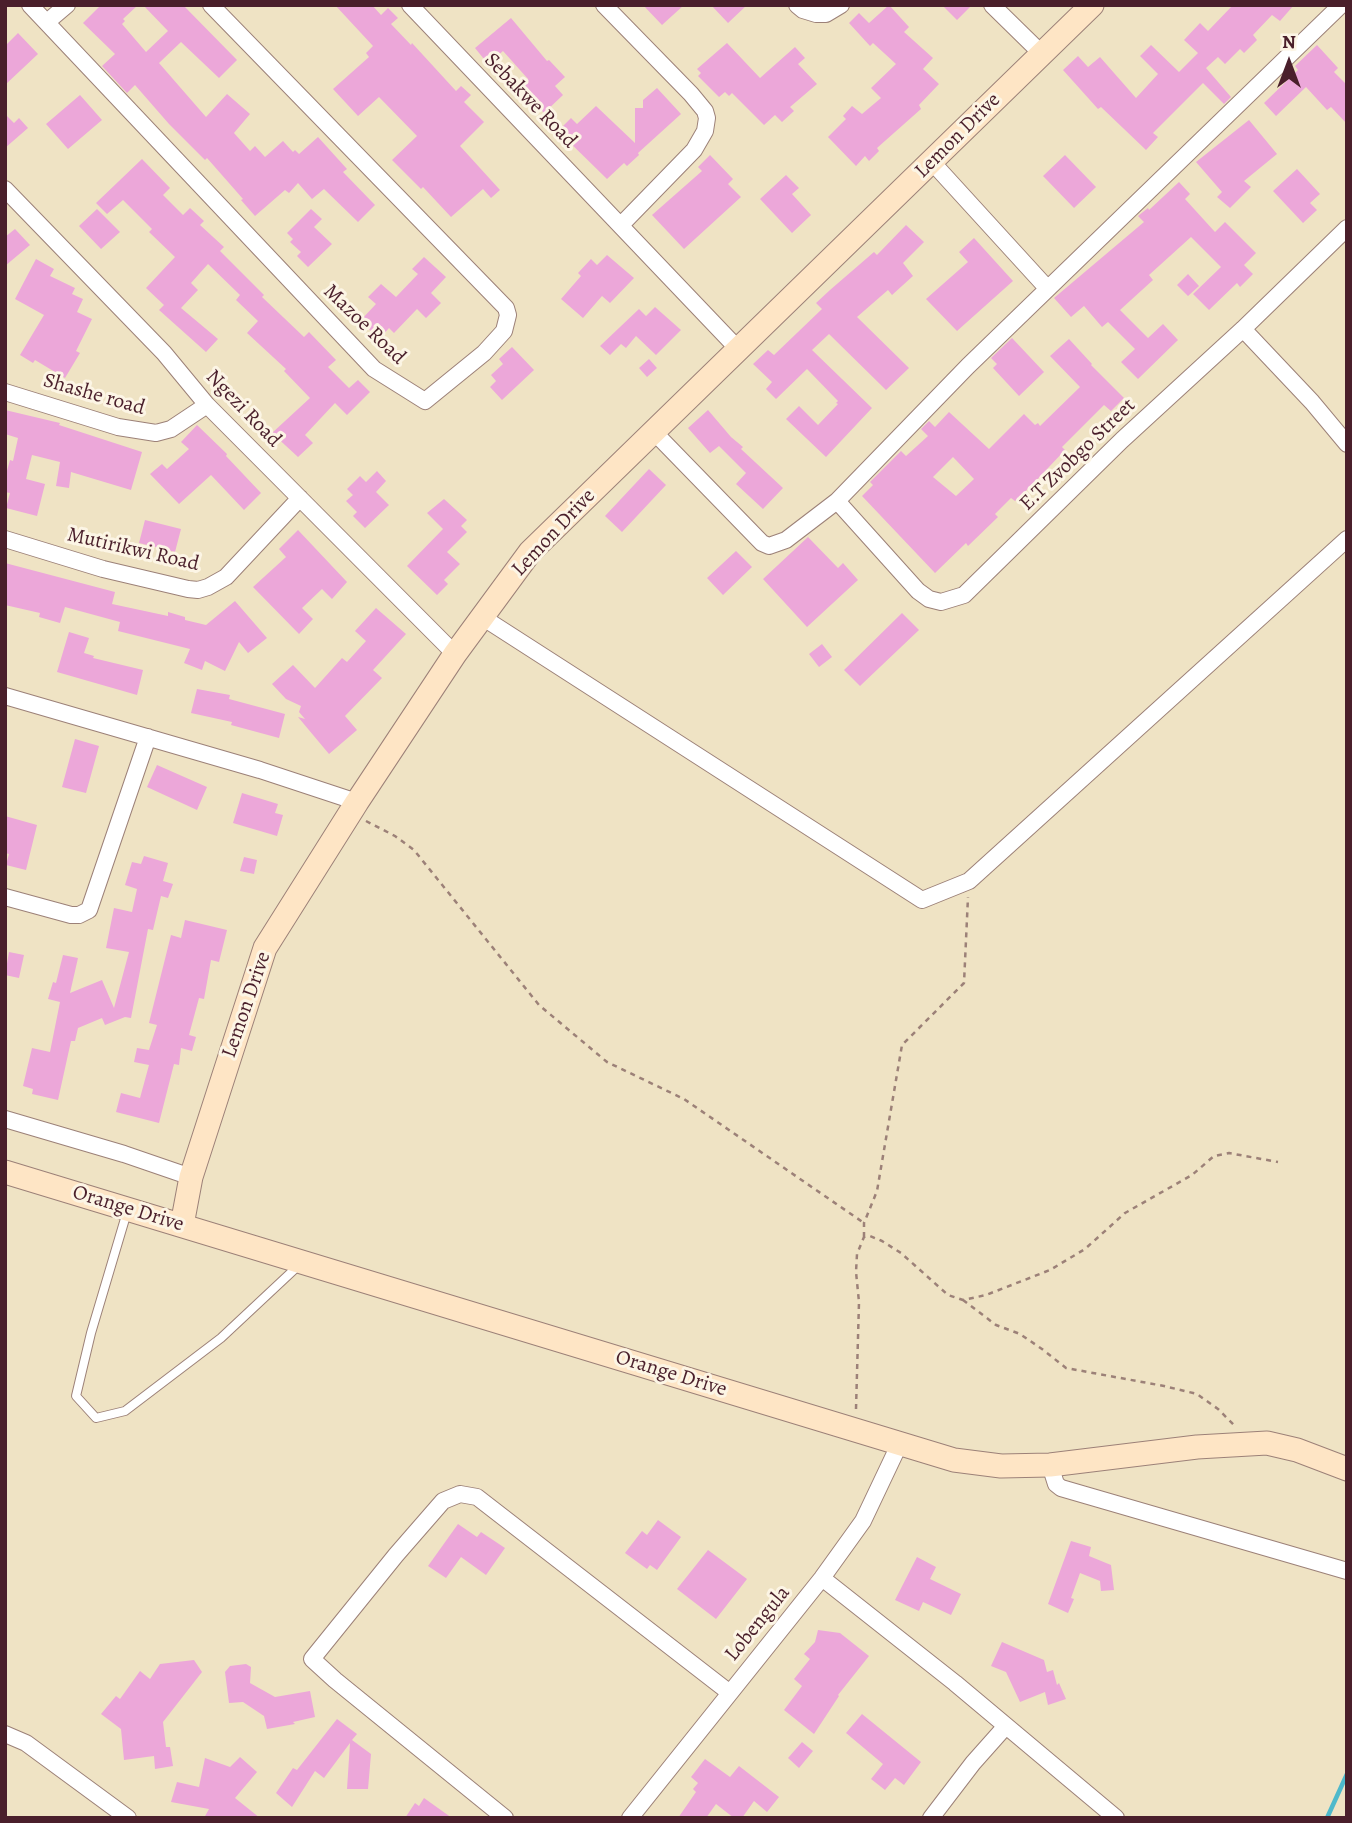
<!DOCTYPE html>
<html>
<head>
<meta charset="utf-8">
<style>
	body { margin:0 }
	#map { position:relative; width:1352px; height:1823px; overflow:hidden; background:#efe3c4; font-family:Alegreya,serif }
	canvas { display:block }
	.frame { position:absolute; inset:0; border:7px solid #4a1f2b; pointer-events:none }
	.north { position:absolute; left:1254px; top:28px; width:70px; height:70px; -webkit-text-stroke:5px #fcf5e5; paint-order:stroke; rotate:0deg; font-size:19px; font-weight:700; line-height:28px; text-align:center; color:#4a1f2b }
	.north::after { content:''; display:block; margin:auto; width:24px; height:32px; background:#4a1f2b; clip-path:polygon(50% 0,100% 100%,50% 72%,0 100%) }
</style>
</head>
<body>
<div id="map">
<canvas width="1352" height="1823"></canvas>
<div class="frame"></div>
<div class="north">N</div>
</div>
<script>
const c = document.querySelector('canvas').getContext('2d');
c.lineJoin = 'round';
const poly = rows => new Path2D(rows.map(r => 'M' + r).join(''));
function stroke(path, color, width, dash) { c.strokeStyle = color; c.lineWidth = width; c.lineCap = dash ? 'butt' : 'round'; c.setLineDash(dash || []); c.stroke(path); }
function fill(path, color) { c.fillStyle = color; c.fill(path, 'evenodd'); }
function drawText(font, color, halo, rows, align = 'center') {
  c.font = font + ' Alegreya,serif'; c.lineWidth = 6; c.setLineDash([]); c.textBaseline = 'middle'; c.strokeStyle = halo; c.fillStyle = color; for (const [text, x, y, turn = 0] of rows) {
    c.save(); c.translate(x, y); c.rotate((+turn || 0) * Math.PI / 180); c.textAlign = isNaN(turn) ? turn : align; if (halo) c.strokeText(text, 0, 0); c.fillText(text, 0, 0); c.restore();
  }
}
const stream = poly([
	[1327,1818,1347,1774]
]);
const building = poly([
	[101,5,138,5,123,19,125,21,122,24,146,52,168,31,143,5,183,5,237,60,219,78,181,42,159,63,206,117,227,94,250,114,234,133,250,151,255,146,265,157,283,141,293,152,295,150,299,154,318,137,347,169,343,172,375,205,358,222,324,189,312,199,298,183,289,193,285,190,255,216,241,200,243,199,207,158,205,160,169,124,135,85,127,93,102,66,115,54,83,23],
	[335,5,372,5,381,15,388,8,398,18,391,24,411,45,412,43,456,91,461,86,471,95,464,102,484,122,460,146,500,190,491,198,483,189,451,217,423,187,421,189,392,160,417,136,379,97,358,116,333,89,369,57,366,53,373,46],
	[643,5,684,5,662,25],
	[711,5,747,5,728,23],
	[889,5,909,27,904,32,933,58,923,69,939,84,919,105,921,109,877,148,879,151,869,161,865,156,856,166,828,137,846,119,843,116,852,106,862,114,881,98,871,88,896,64,873,43,870,46,849,23,859,13,869,23],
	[942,5,972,5,957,20],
	[1233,5,1294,5,1280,21,1272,15,1253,35,1257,40,1244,53,1240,49,1225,64,1218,57,1206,68,1231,97,1224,104,1203,83,1153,133,1158,137,1146,150,1101,107,1098,109,1063,70,1078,56,1088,67,1100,57,1136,98,1158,74,1140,56,1151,45,1179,72,1198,53,1184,40,1200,23,1208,31],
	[511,18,547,61,549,60,565,77,555,86,563,95,544,113,520,87,528,79,503,51,488,64,475,48],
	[18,33,38,54,5,85,5,46],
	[727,43,760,78,795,47,805,58,798,64,817,84,790,107,794,111,782,122,775,115,764,125,732,93,729,96,725,92,719,97,698,76,701,73,697,69],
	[1317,45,1338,68,1334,72,1347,85,1347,124,1331,107,1327,110,1306,87,1276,116,1264,103,1298,70,1295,66],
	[657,88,681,114,638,153,639,155,627,166,624,163,607,179,558,131,571,118,577,124,596,106,635,143,635,108,643,108,643,100],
	[80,95,102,120,68,149,46,124],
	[5,114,14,123,19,118,28,128,5,148],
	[1249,120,1277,154,1244,181,1251,187,1230,208,1217,197,1222,192,1196,162],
	[710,155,733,179,728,184,741,197,684,249,652,215,702,171,698,167],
	[1065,155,1096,187,1074,208,1043,176],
	[142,159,170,188,163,195,183,215,190,208,204,221,200,225,224,247,220,251,264,295,262,297,304,337,309,332,336,360,328,367,349,388,358,380,370,392,347,415,335,403,305,435,313,443,298,457,272,433,310,398,284,371,286,369,247,333,258,321,236,300,240,295,208,264,191,283,198,290,181,308,218,339,206,352,159,310,164,305,146,288,175,257,149,232,152,229,123,200,107,214,96,203],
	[1297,169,1320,194,1310,203,1317,210,1303,223,1273,191],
	[786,175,799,188,792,194,811,215,792,233,760,199],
	[1179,182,1190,194,1185,199,1215,232,1225,222,1256,253,1244,265,1253,274,1240,287,1237,283,1209,310,1193,294,1221,267,1191,237,1149,275,1153,280,1120,310,1148,338,1163,324,1178,340,1138,379,1121,362,1135,349,1108,322,1102,327,1084,306,1071,317,1054,298,1144,222,1138,216,1148,208,1149,210],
	[97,209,120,232,101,249,79,226],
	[311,209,322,219,314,227,332,244,308,267,297,256,301,252,290,242,293,239,287,233],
	[906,225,924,242,903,263,913,276,892,295,888,290,857,317,909,368,886,390,829,334,812,350,872,408,826,457,786,419,799,406,818,425,838,404,836,403,838,401,807,369,776,399,766,389,772,382,753,364,768,350,774,355,822,309,816,303,830,290,874,252,877,255],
	[15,229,30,245,5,266,5,237],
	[974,238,1013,281,957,331,926,299,968,262,959,252],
	[607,255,634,278,610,303,602,296,583,318,561,299,581,276,578,273,591,259,597,265],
	[424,257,446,277,431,293,441,303,426,318,417,309,394,333,389,328,382,336,376,330,373,333,360,321,376,304,368,297,381,284,396,297,418,274,412,269],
	[36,259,54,269,50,276,75,288,72,294,83,299,77,312,92,319,76,351,80,353,65,378,35,360,33,363,20,355,44,315,15,299],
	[1188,274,1199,286,1188,296,1177,285],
	[655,307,681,330,656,355,636,336,626,348,621,344,610,355,600,346,639,309,646,316],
	[1012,338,1044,372,1019,396,993,368,997,364,991,358],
	[1069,339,1092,364,1091,365,1124,398,1111,411,1104,405,1062,447,1065,450,1032,485,1015,501,1011,498,995,514,998,517,968,546,966,543,935,573,862,496,873,485,870,482,901,451,906,456,928,436,921,429,929,421,935,427,949,412,989,449,1024,414,1035,425,1038,423,1040,426,1080,387,1050,356],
	[953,457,974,479,956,496,933,477],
	[512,347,534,370,502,400,490,387,496,381,491,375,503,364,499,359],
	[649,359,657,368,647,377,639,368],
	[5,410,60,423,59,425,142,452,131,490,71,472,69,488,56,486,60,462,32,455,26,479,45,484,37,516,6,508,10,493,5,492,5,478,10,460,13,461,18,438,5,434],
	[708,410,731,437,743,447,741,449,783,488,763,509,736,484,746,473,719,446,710,453,688,428],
	[197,425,227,454,226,456,261,493,244,510,211,475,179,504,150,474,162,464,167,469,189,449,181,442],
	[649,469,666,485,622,532,605,516],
	[377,471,386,481,376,492,389,505,365,528,353,516,357,512,346,501,353,495,347,489,360,476,366,482],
	[444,499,467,520,461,526,467,532,447,552,460,564,444,580,448,584,437,595,407,566,443,529,427,513],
	[145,520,181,529,175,552,139,543],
	[298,530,347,582,332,599,322,589,302,608,313,619,299,634,253,587,286,557,279,549],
	[808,537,838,568,843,563,858,580,807,627,763,579],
	[736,551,752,567,723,595,707,578],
	[5,563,115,592,112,604,168,616,168,612,185,617,185,620,206,625,235,601,267,638,248,653,239,642,225,671,205,661,202,670,184,663,190,649,118,631,120,622,65,607,60,623,39,617,40,613,5,605],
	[376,608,406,634,373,670,382,678,345,716,357,730,329,754,298,717,305,719,299,712,301,706,286,699,272,684,293,665,315,688,342,658,347,662,366,641,355,631],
	[902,613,919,630,860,686,844,670],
	[69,632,89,638,84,653,94,656,93,658,143,670,137,695,57,672],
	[822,644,832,657,819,667,809,654],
	[197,689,230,695,229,699,285,714,279,738,231,725,232,722,191,713],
	[75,739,99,746,86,793,62,787],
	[157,765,207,787,197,810,147,787],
	[242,793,278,804,275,813,283,815,277,836,233,823],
	[5,816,37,825,26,870,6,865,9,854,5,853],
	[144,856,168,863,163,881,173,884,168,898,161,896,153,930,148,929,131,1018,125,1017,105,1025,102,1018,78,1028,75,1041,71,1041,58,1100,32,1094,33,1089,23,1086,32,1048,50,1052,60,1002,48,999,53,982,56,983,63,955,78,958,70,993,102,980,114,1008,129,952,106,948,114,908,132,912,137,889,125,885,132,862,141,864],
	[244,857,257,860,254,874,240,871],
	[185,920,227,930,219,962,211,960,204,999,199,998,189,1035,196,1037,192,1051,181,1048,179,1065,174,1064,159,1123,116,1112,121,1093,140,1098,149,1065,134,1062,137,1048,149,1050,157,1025,149,1023,171,935,181,938],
	[9,952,24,955,19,978,5,975],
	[658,1520,681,1537,657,1570,650,1565,647,1569,625,1553,642,1531,647,1535],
	[458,1524,477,1537,481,1532,505,1548,486,1575,461,1557,446,1578,428,1566],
	[1071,1541,1091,1547,1089,1556,1111,1565,1114,1590,1101,1591,1100,1581,1080,1573,1071,1598,1074,1599,1068,1613,1048,1604],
	[708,1550,747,1579,716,1619,677,1589],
	[917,1557,936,1567,930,1579,961,1594,951,1615,923,1602,919,1611,895,1600],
	[818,1630,840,1633,869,1656,838,1695,839,1696,814,1734,784,1710,802,1686,794,1679,810,1659,804,1654,815,1642],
	[1002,1642,1044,1660,1047,1672,1053,1670,1057,1685,1059,1683,1066,1699,1048,1705,1045,1692,1020,1702,1006,1672,991,1666],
	[194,1660,202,1672,163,1722,166,1747,170,1747,173,1766,155,1769,154,1756,124,1760,121,1729,101,1714,116,1696,120,1699,140,1671,150,1679,160,1664],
	[246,1664,251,1667,250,1683,275,1697,310,1691,315,1717,293,1722,295,1724,267,1729,264,1716,243,1702,229,1703,225,1672,230,1666],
	[862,1714,921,1762,904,1785,895,1778,885,1790,871,1779,883,1764,846,1733],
	[337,1719,357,1734,352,1740,371,1754,368,1789,347,1789,350,1743,324,1778,315,1771,292,1807,276,1793,293,1768,297,1770],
	[802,1742,813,1751,799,1768,788,1758],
	[240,1757,257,1772,235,1798,260,1818,204,1818,209,1809,171,1802,177,1782,199,1787,205,1758,230,1767],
	[705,1759,730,1777,739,1766,779,1797,767,1812,754,1801,742,1818,734,1818,716,1804,706,1818,678,1818,696,1792,693,1789,698,1783,691,1777],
	[424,1798,452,1818,405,1818,415,1803,419,1806]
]);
const path = poly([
	[366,821,395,836,414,850,539,1005,607,1062,684,1099,864,1223],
	[864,1237,864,1223,877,1191,902,1045,964,983,968,897],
	[963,1300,996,1325,1020,1334,1042,1349,1066,1368,1164,1386,1197,1394,1218,1409,1235,1426],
	[856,1409,859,1302,856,1272,857,1254,864,1237,870,1236,882,1241,901,1253,948,1295,963,1300,986,1295,1050,1270,1085,1249,1125,1213,1192,1175,1214,1156,1229,1153,1278,1162]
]);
const lane = poly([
	[127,1212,91,1333,76,1396,96,1418,125,1411,221,1338,298,1266]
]);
const street = poly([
	[30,5,374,369,425,401,484,353,504,331,508,315,506,308,211,5],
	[410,5,739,350],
	[604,5,691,94,705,111,707,118,705,131,694,150,621,225],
	[797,5,803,10,816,14,826,14,841,5],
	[992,5,1042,54],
	[47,22,67,5],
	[932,162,1047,288],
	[5,189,164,353,207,405,455,654],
	[1243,329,1312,402,1347,444],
	[5,392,118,427,156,433,171,429,207,405],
	[654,432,762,543,769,546,786,540,837,501,968,366,1341,5],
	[837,501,918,591,929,599,941,602,964,595,1122,440,1243,329,1347,228],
	[5,539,103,569,188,589,198,590,208,587,226,577,300,498],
	[482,617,922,900,969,881,1347,539],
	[5,696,260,770,357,802],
	[5,897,71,915,79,915,89,910,148,737],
	[5,1119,124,1154,191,1177],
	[1050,1465,1056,1484,1061,1488,1347,1571],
	[822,1578,955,1683,1116,1818],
	[5,1734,26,1743,128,1818],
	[505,1818,335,1680,312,1659,396,1555,443,1501,460,1494,477,1497,730,1693],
	[630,1818,822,1578,863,1521,899,1445],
	[931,1818,973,1763,1005,1727]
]);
const secondary = poly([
	[5,1172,954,1460,1001,1466,1050,1465,1197,1447,1267,1443,1297,1450,1347,1469],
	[182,1225,191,1177,265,948,357,802,455,654,530,552,1092,5]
]);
const streetNames = [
	["Sebakwe Road",530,101,46],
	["Lemon Drive",958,136,-45],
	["Mazoe Road",364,325,44],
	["Shashe road",94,395,16],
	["Ngezi Road",243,409,46],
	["E.T Zvobgo Street",1078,455,-44],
	["Lemon Drive",554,533,-47],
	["Mutirikwi Road",133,550,13],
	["Lemon Drive",247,1005,-71],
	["Orange Drive",128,1209,17],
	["Orange Drive",671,1374,17],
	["Lobengula",758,1624,-51]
];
stroke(stream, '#4eb9cb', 4.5);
fill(building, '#eca7d9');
stroke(lane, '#9c8178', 10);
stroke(street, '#9c8178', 18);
stroke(secondary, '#9c8178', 25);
stroke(path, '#9c8178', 2.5, [5, 5]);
stroke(lane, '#fff', 8);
stroke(street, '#fff', 16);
stroke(secondary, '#fee5c5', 23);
drawText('21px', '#4a1f2b', '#fcf5e5', streetNames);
</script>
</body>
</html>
